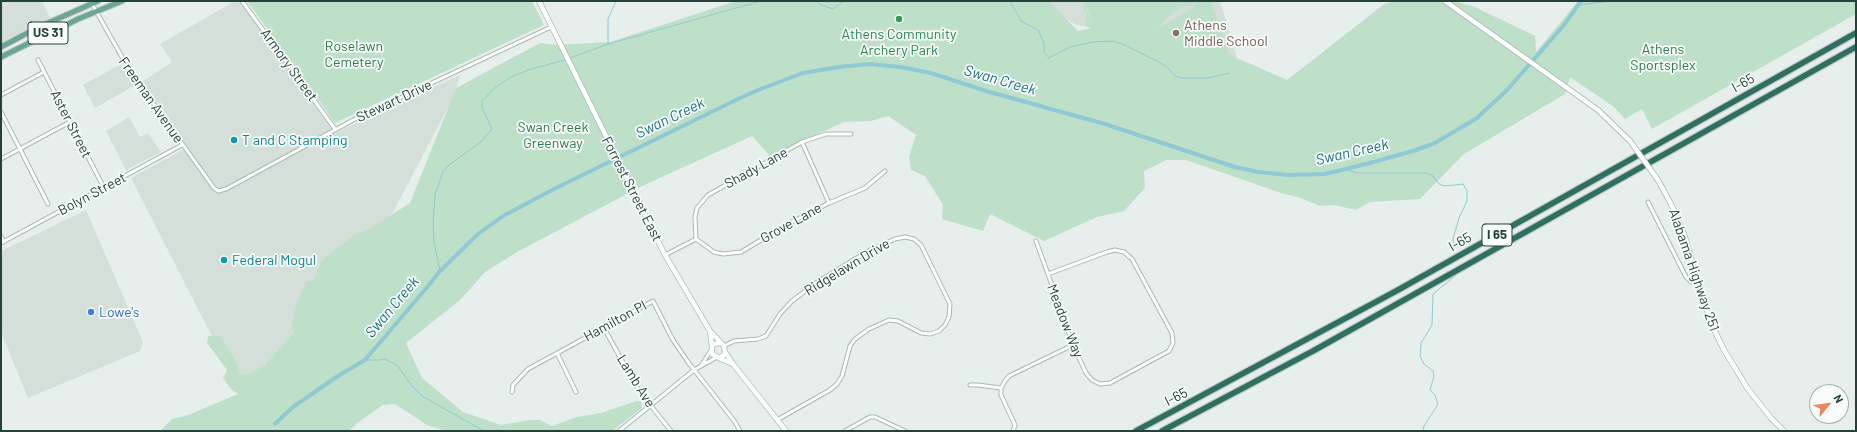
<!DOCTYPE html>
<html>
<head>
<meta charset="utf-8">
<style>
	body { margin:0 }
	#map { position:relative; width:1857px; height:432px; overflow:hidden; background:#e6efeb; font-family:Barlow,sans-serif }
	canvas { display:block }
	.frame { position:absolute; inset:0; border:2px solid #24423a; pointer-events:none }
	.north { position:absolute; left:1809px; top:384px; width:40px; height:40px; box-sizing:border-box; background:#f7fbf9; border:1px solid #a3b1ad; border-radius:50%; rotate:61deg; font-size:11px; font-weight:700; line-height:16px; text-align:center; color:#24423a }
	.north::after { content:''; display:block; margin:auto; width:14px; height:18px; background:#f4845f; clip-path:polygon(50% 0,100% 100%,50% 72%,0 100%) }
</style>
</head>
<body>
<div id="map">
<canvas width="1857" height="432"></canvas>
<div class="frame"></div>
<div class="north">N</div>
</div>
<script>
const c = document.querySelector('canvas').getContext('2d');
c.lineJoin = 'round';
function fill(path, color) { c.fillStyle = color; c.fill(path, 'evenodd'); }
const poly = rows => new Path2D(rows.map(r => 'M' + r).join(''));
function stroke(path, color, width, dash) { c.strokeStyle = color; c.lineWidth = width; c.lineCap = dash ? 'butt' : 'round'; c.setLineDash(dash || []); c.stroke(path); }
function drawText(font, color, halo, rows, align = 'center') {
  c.font = font + ' Barlow,sans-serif'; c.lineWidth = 3.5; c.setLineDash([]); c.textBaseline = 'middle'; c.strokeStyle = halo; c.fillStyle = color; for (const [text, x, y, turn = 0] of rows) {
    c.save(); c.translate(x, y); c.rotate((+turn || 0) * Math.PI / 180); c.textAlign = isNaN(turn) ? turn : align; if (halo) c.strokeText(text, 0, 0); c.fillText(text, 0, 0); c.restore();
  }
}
const built = poly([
	[1,1,42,1,50,18,1,43],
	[235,1,240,1,335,133,460,75,453,98,391,216,321,261,292,334,241,393,131,178,188,147,142,82,172,62,160,44],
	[1044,1,1220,1,1237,58,1204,71,1152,38,1076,25,1046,5],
	[121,64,135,85,95,108,83,85],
	[129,117,140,137,148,133,161,152,126,170,106,131],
	[86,210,143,342,140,351,28,398,1,332,1,251]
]);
const green = poly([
	[247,1,532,1,544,25,335,123],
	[736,1,1049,1,1078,31,1092,28,1087,27,1086,24,1085,20,1087,19,1085,10,1083,9,1084,1,1091,24,1091,20,1085,1,1198,1,1195,3,1195,6,1199,1,1211,1,1229,53,1237,58,1287,80,1383,5,1393,1,1454,1,1475,7,1535,36,1536,52,1578,1,1856,1,1856,14,1652,129,1642,109,1625,119,1614,107,1570,77,1565,94,1464,154,1420,199,1370,202,1356,210,1334,205,1320,206,1298,197,1284,194,1186,160,1166,160,1144,171,1145,188,1124,211,1097,217,1044,241,990,214,983,231,942,219,943,205,925,176,911,170,909,157,916,135,888,116,871,121,844,122,770,156,752,136,640,187,519,251,485,272,460,300,406,343,422,378,463,412,501,425,530,420,540,420,552,426,577,417,601,413,636,401,641,401,642,408,612,431,446,431,427,425,395,404,383,405,357,423,349,431,160,431,172,419,188,415,238,394,231,389,223,378,227,370,207,343,208,336,220,336,237,363,240,374,248,374,264,366,293,333,292,323,296,305,306,281,313,281,321,261,356,234,366,231,410,203,456,88,540,43,556,45,610,42],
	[1193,4,1194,6,1190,10,1156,29,1173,13,1187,5,1189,7]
]);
const stream = poly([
	[816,1,821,5,833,9,844,1],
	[1010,1,1021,21,1038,30,1044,43,1044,52,1049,58,1070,47,1093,42,1112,41,1123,44,1157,61,1167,67,1175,76,1181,78,1208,78,1229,73],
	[1578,5,1611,1],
	[608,44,608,19,616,1],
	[570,58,608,44,761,1],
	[1346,169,1356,173,1425,173,1432,175,1439,184,1445,186,1463,184,1467,191,1467,201,1459,218,1453,239,1454,255],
	[440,271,434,242,433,225,435,194,443,172,449,165,482,141,492,129,482,108,482,101,496,87,511,77,531,69,565,60],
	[365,360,379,360,385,359,397,365,412,386,422,396,484,431],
	[1423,431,1424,426,1438,404,1435,395,1430,390,1434,376,1433,371,1424,364,1420,356,1421,343,1432,325,1433,294,1455,276,1457,273]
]);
const canal = poly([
	[275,424,293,407,338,376,365,360,429,285,440,271,478,234,503,216,556,188,738,99,758,90,803,73,839,67,869,64,900,67,931,73,986,91,1105,124,1235,167,1258,172,1289,175,1325,174,1370,163,1416,150,1435,143,1477,118,1507,90,1564,25,1581,1]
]);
const street = poly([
	[242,1,335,129],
	[92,4,130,71,214,188,218,191,226,189,355,119,551,27],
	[38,60,104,188],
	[1,95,44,72],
	[1,112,48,204],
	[802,142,829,203],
	[1,159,70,122],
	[1648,202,1686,277,1691,282,1697,281],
	[1,236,4,242],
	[696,239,714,252,723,254,741,252,786,225,829,203,865,188,885,171],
	[696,239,695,217,697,208,708,195,802,142,826,134,851,134],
	[1036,241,1048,274,1073,345,1086,373,1092,380,1100,384,1110,383,1169,351,1173,343,1172,333,1132,259,1124,252,1115,250,1107,252,1048,274],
	[1,243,182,145],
	[665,255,696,239],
	[604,328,636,386,651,406,671,431],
	[724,346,734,341,758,339,766,336,780,314,792,301,816,283,870,250,895,239,905,237,914,239,921,245,950,304,949,317,945,325,939,331,930,334,921,333,898,321,889,320,869,329,855,339,850,346,842,376,837,384,830,390,777,420],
	[557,353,576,392],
	[701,366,711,350],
	[970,385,978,385,1001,388],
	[512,392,513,385,528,369,653,301,673,340,688,362,735,422,740,431],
	[619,431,694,370,717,357],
	[845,431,870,417,875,417,905,431],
	[1013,431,1015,425,1001,395,1001,388,1005,381,1009,376,1073,345]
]);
const secondary = poly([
	[539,1,665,255,710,331,724,346,725,352,733,364,786,431],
	[1445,1,1598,110,1630,141],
	[1658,180,1672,206,1684,234,1702,296,1712,325,1724,350,1748,389,1771,418,1784,431],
	[710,331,712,347],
	[720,343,714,344,712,347,712,354,719,358,724,355,725,352],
	[719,358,733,364]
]);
const primary = poly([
	[1,47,39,27,98,1],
	[1,57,78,19,122,1]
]);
const highway = poly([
	[1136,431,1398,290,1856,33],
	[1162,431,1313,351,1856,47]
]);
const secondaryBridge = poly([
	[1630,141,1658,180]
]);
const markers = [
	[899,19,4,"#2e9e5b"],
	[1176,33,4,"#8d6e63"],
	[234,140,4,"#0f9aa8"],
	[224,260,4,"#0f9aa8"],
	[91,312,4,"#3f7fe0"]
];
const shields = [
	[48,33,40],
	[1497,235,30]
];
const shieldNames = [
	["US 31",48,33],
	["I 65",1497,235]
];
const educationNames = [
	["Athens",1184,25],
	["Middle School",1184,41]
];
const leisureNames = [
	["Athens Community",899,34],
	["Archery Park",899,50]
];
const parkNames = [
	["Roselawn",354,46],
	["Cemetery",354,62],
	["Athens",1663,49],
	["Sportsplex",1663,65],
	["Swan Creek",553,127],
	["Greenway",553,143]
];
const streetNames = [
	["Armory Street",289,65,54],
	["I-65",1743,83,-29],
	["Freeman Avenue",151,100,55],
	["Stewart Drive",394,101,-25],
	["Aster Street",71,124,63],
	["Shady Lane",756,168,-29],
	["Forrest Street East",632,189,63],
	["Bolyn Street",92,194,-28],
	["Grove Lane",791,223,-29],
	["I-65",1460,242,-29],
	["Ridgelawn Drive",847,267,-31],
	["Alabama Highway 251",1694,270,71],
	["Hamilton Pl",615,321,-29],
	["Meadow Way",1065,321,69],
	["Lamb Ave",636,381,58],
	["I-65",1176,397,-27]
];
const cultureNames = [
	["T and C Stamping",242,140],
	["Federal Mogul",232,260]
];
const shopNames = [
	["Lowe's",99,312]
];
const waterNames = [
	["Swan Creek",1000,80,16],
	["Swan Creek",670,118,-26],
	["Swan Creek",1352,152,-13],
	["Swan Creek",392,307,-50]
];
fill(built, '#d4dfda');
fill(green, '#bfe0c8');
stroke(stream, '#8ec9d4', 1);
stroke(canal, '#8ec9d4', 4);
stroke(street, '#a8b8b2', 5);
stroke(secondary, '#a4bbb3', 6);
stroke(primary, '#c2cac8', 7);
stroke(highway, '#c2cac8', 8);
stroke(street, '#fff', 3);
stroke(secondary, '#fff', 4.5);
stroke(primary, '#6aa596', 5);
stroke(highway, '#2f6f62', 5.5);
stroke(secondaryBridge, '#a4bbb3', 6, []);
stroke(secondaryBridge, '#fff', 4.5);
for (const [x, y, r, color] of markers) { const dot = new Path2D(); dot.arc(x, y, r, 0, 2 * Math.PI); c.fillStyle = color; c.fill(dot); stroke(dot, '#f7fbf9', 1.5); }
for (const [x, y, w] of shields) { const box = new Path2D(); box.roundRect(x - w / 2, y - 11, w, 22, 3); c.fillStyle = '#f7fbf9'; c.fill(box); stroke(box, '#24423a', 1); }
drawText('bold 13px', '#24423a', null, shieldNames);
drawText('14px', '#785e54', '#f7fbf9', educationNames, 'left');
drawText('14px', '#27864d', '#f7fbf9', leisureNames);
drawText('14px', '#2d7a4b', '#f7fbf9', parkNames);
drawText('14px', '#24423a', '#f7fbf9', streetNames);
drawText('14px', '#0d838f', '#f7fbf9', cultureNames, 'left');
drawText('14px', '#366cbe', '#f7fbf9', shopNames, 'left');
drawText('italic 15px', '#1c6f80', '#f7fbf9', waterNames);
</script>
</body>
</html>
